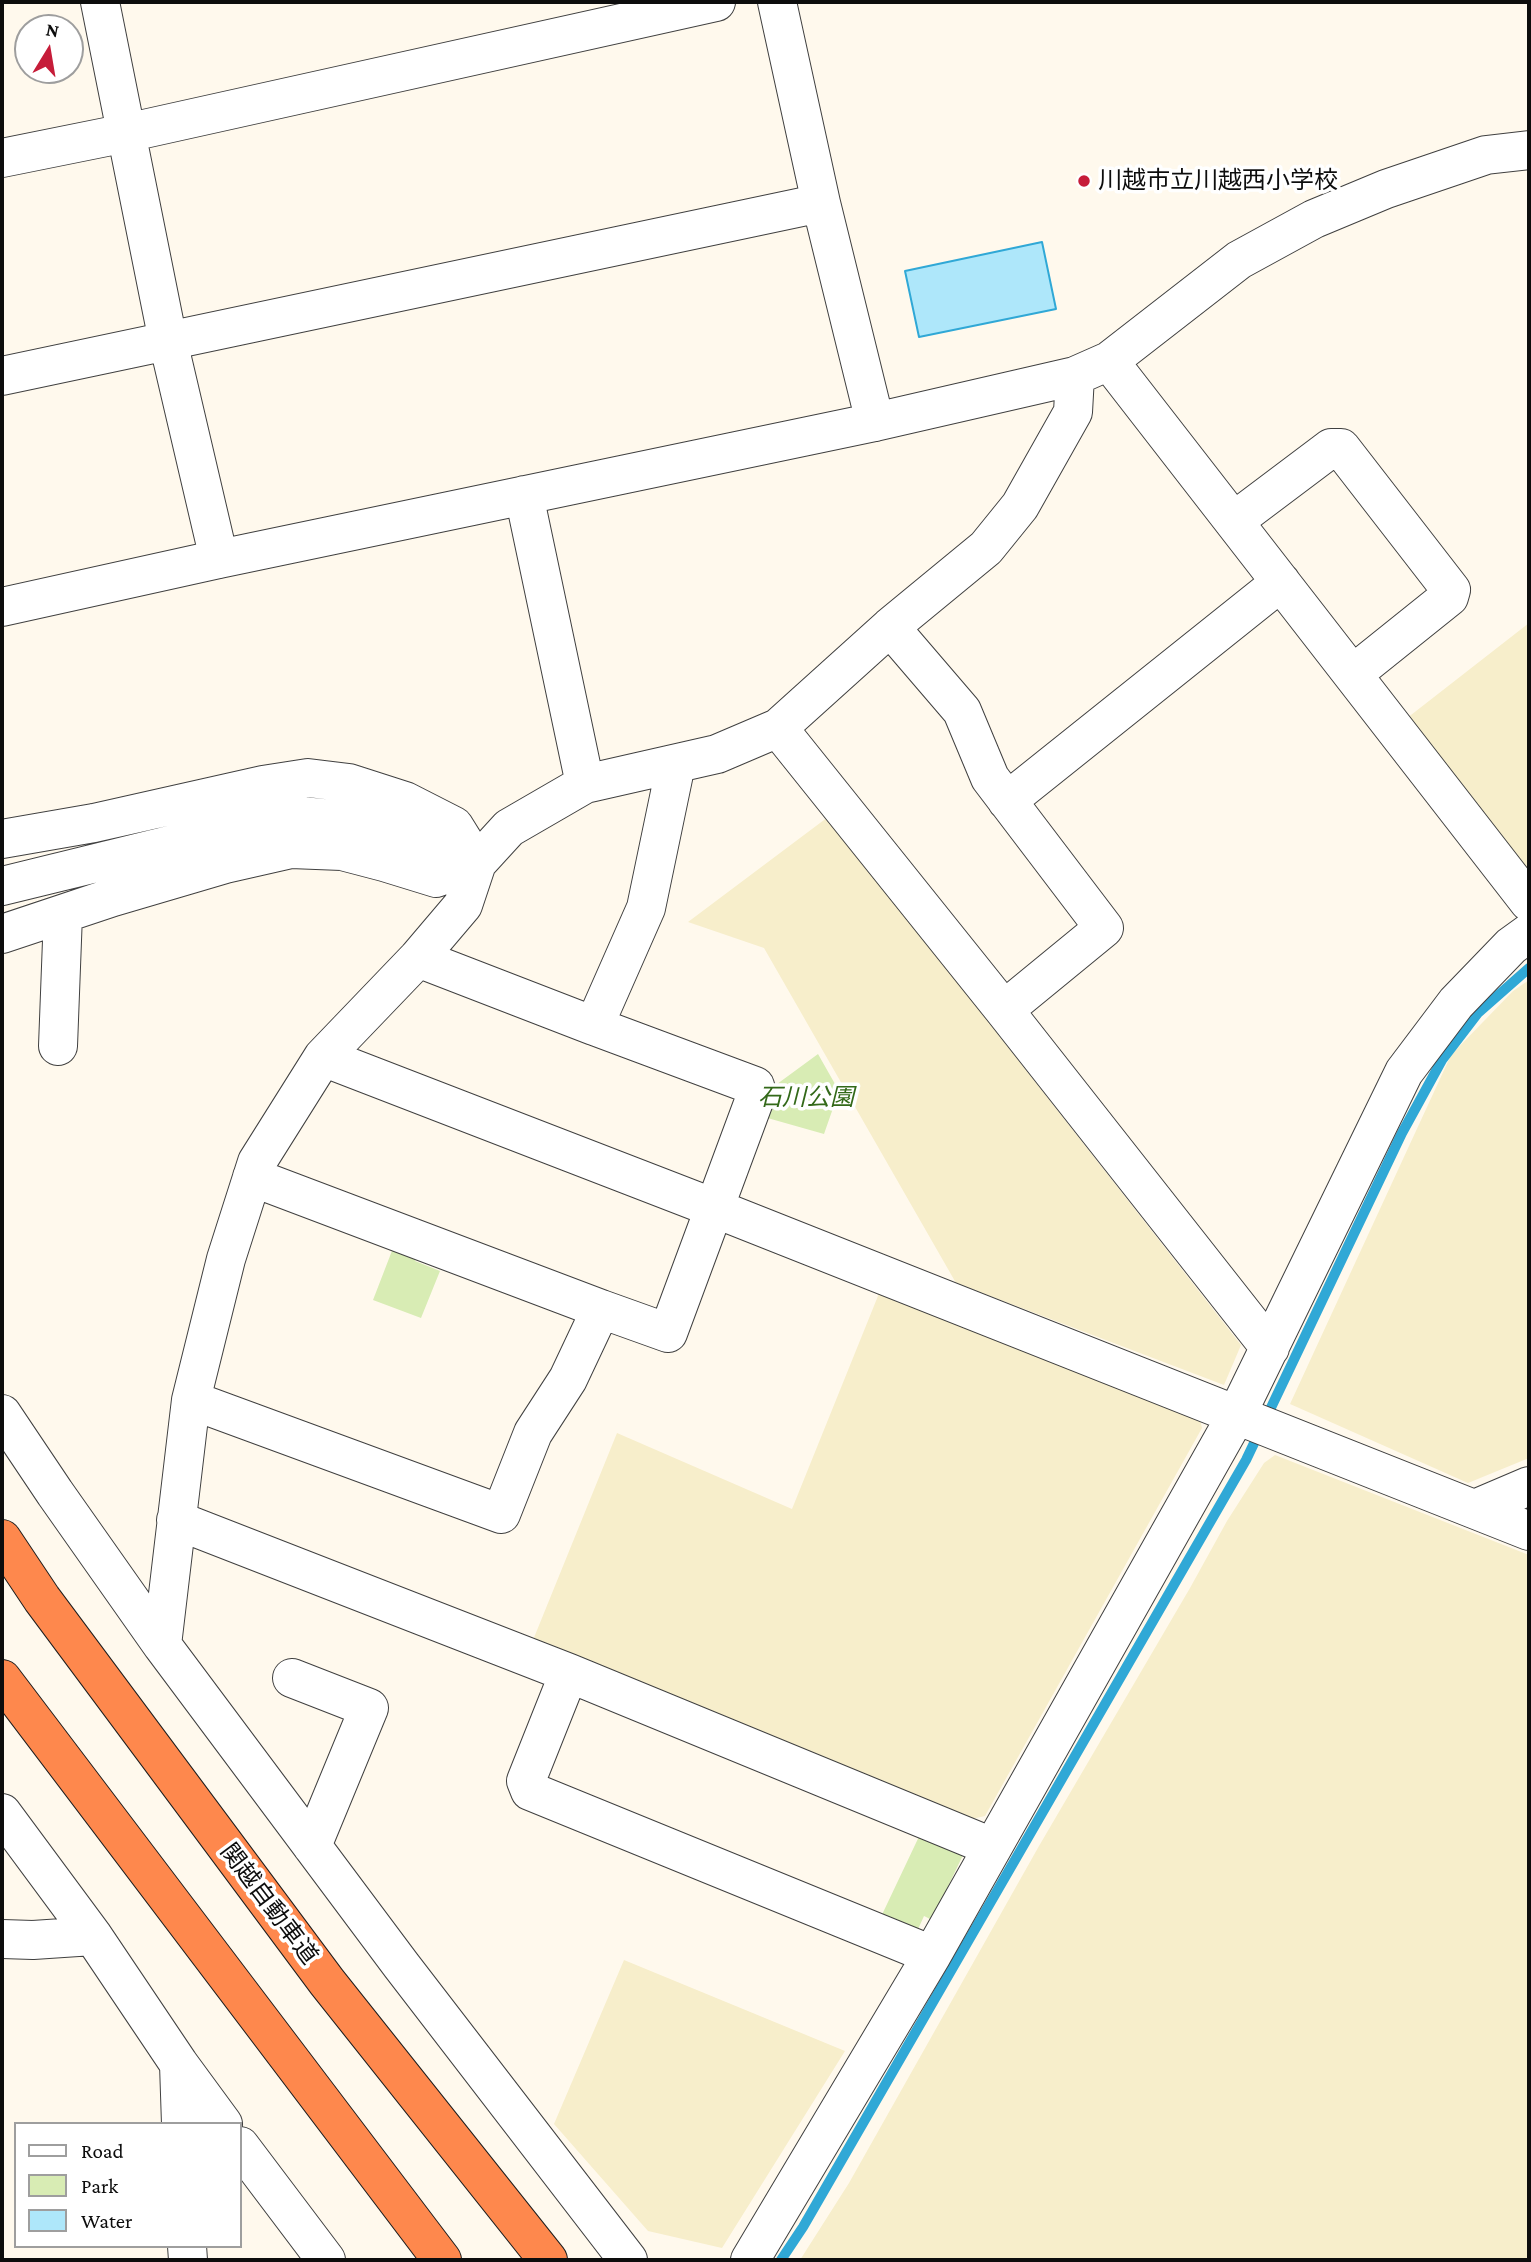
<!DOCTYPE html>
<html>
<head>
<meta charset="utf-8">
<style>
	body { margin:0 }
	#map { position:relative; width:1531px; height:2262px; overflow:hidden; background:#fff9ed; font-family:"Crimson Pro",serif }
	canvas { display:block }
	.frame { position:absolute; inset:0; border:4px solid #0d0d0d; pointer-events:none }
	.legend { position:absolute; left:14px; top:2122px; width:228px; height:126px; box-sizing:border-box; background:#fff; border:2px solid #9e9e9e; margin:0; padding:9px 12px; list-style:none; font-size:21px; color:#0d0d0d }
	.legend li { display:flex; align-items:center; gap:14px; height:35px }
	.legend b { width:35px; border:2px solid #9e9e9e }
	.north { position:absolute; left:14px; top:14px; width:70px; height:70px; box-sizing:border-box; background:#fff; border:2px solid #9e9e9e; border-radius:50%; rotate:11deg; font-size:19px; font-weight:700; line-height:28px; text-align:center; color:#0d0d0d }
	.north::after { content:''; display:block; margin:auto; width:24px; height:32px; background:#c61c39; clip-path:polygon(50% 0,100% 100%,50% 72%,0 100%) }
</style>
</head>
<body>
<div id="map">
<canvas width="1531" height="2262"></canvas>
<div class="frame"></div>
<ul class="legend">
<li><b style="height:9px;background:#fff"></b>Road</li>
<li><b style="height:19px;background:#d8ecb4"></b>Park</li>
<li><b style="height:19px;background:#aee7fa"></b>Water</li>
</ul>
<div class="north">N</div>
</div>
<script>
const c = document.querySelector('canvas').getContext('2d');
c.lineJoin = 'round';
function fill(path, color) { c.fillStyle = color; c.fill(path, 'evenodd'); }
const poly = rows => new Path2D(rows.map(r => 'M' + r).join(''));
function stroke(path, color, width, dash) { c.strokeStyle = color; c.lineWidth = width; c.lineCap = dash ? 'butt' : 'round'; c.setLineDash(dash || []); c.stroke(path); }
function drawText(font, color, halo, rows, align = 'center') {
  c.font = font + ' "Crimson Pro","Noto Sans JP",serif'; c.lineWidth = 7; c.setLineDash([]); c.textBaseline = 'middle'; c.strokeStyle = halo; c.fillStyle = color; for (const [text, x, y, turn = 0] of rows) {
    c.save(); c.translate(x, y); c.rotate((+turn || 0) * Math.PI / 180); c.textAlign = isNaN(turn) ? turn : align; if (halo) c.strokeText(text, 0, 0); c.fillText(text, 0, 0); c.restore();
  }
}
const farmland = poly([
	[1529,623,1529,884,1402,722],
	[828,817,1241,1345,1224,1385,956,1283,764,948,688,922],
	[1529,980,1529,1458,1468,1483,1290,1404,1451,1055,1513,991],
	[880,1291,1199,1415,1202,1428,985,1816,967,1820,531,1645,617,1433,792,1509],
	[1275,1455,1529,1555,1529,2260,800,2260,849,2183,1039,1846,1190,1588,1227,1521,1264,1463],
	[624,1960,845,2051,722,2248,648,2231,554,2124]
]);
const green = poly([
	[818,1054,839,1091,824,1134,764,1117,773,1087],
	[395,1243,418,1252,415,1261,440,1271,421,1318,373,1300],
	[924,1826,963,1855,932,1920,924,1916,914,1938,879,1921]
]);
const water = poly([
	[1042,242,1056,309,919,337,905,271,1042,242]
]);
const stream = poly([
	[781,2260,803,2227,1246,1460,1402,1133,1442,1060,1478,1013,1529,968]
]);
const minor = poly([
	[100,2,168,341,219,559],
	[777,2,821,203,875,422],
	[2,158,126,133,716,2],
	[1109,361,1529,902],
	[2,376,821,203],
	[524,495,585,784],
	[1234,521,1331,448,1341,448,1451,590,1449,597,1353,674],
	[2,607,219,559,875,422,1075,376,1109,361,1239,260,1314,219,1386,189,1486,155,1529,150],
	[890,627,962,711,990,778,1104,928,1004,1010],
	[778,728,1004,1010,1270,1348],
	[1007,801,1281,582],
	[2,839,94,823,263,785,308,778,349,783,405,801,454,826,477,863],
	[2,886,239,828,302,816,351,821,416,839,477,863],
	[2,934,113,897,225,864,291,849,342,851,384,862,436,878,477,863],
	[418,958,594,1026],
	[58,1046,63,914],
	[323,1057,714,1208,1529,1531],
	[252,1177,601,1309],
	[191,1400,501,1514,533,1433,568,1379,601,1309,668,1333,757,1093,755,1086,594,1026,646,908,676,764],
	[2,1414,55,1493,162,1645,401,1965,628,2260],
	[1475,1509,1529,1486],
	[176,1520,569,1673,992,1847],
	[162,1645,191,1400,226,1259,257,1162,323,1057,418,958,463,905,477,863,509,828,585,784,717,754,778,728,890,627,986,548,1020,506,1073,412,1075,376],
	[569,1673,526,1781,530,1791,932,1955],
	[292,1678,369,1708,312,1846],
	[2,1813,93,1936,179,2064,223,2124],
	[2,1939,33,1940,93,1936],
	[179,2064,181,2124],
	[240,2146,326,2260],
	[187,2246,188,2260],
	[750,2260,932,1955,1236,1416,1404,1072,1456,1003,1511,946,1529,933]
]);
const highway = poly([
	[2,1539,42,1599,327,1982,548,2260],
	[2,1679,442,2260]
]);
const markers = [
	[1084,181,7,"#c61c39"]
];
const poiNames = [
	["川越市立川越西小学校",1098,181]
];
const parkNames = [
	["石川公園",806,1098]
];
const streetNames = [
	["関越自動車道",269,1904,53]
];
fill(farmland, '#f7eecb');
fill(green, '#d8ecb4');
fill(water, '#aee7fa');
stroke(water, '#30a8d6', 2);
stroke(stream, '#30a8d6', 10);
stroke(minor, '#404040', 40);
stroke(highway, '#1e1e1e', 40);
stroke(minor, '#fff', 38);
stroke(highway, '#fe884d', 38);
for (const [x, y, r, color] of markers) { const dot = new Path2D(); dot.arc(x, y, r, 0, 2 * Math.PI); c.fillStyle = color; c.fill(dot); stroke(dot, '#fff', 2.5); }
drawText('24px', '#0d0d0d', '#fff', poiNames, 'left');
drawText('italic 24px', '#336919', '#fff', parkNames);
drawText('24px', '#0d0d0d', '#fff', streetNames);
</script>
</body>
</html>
